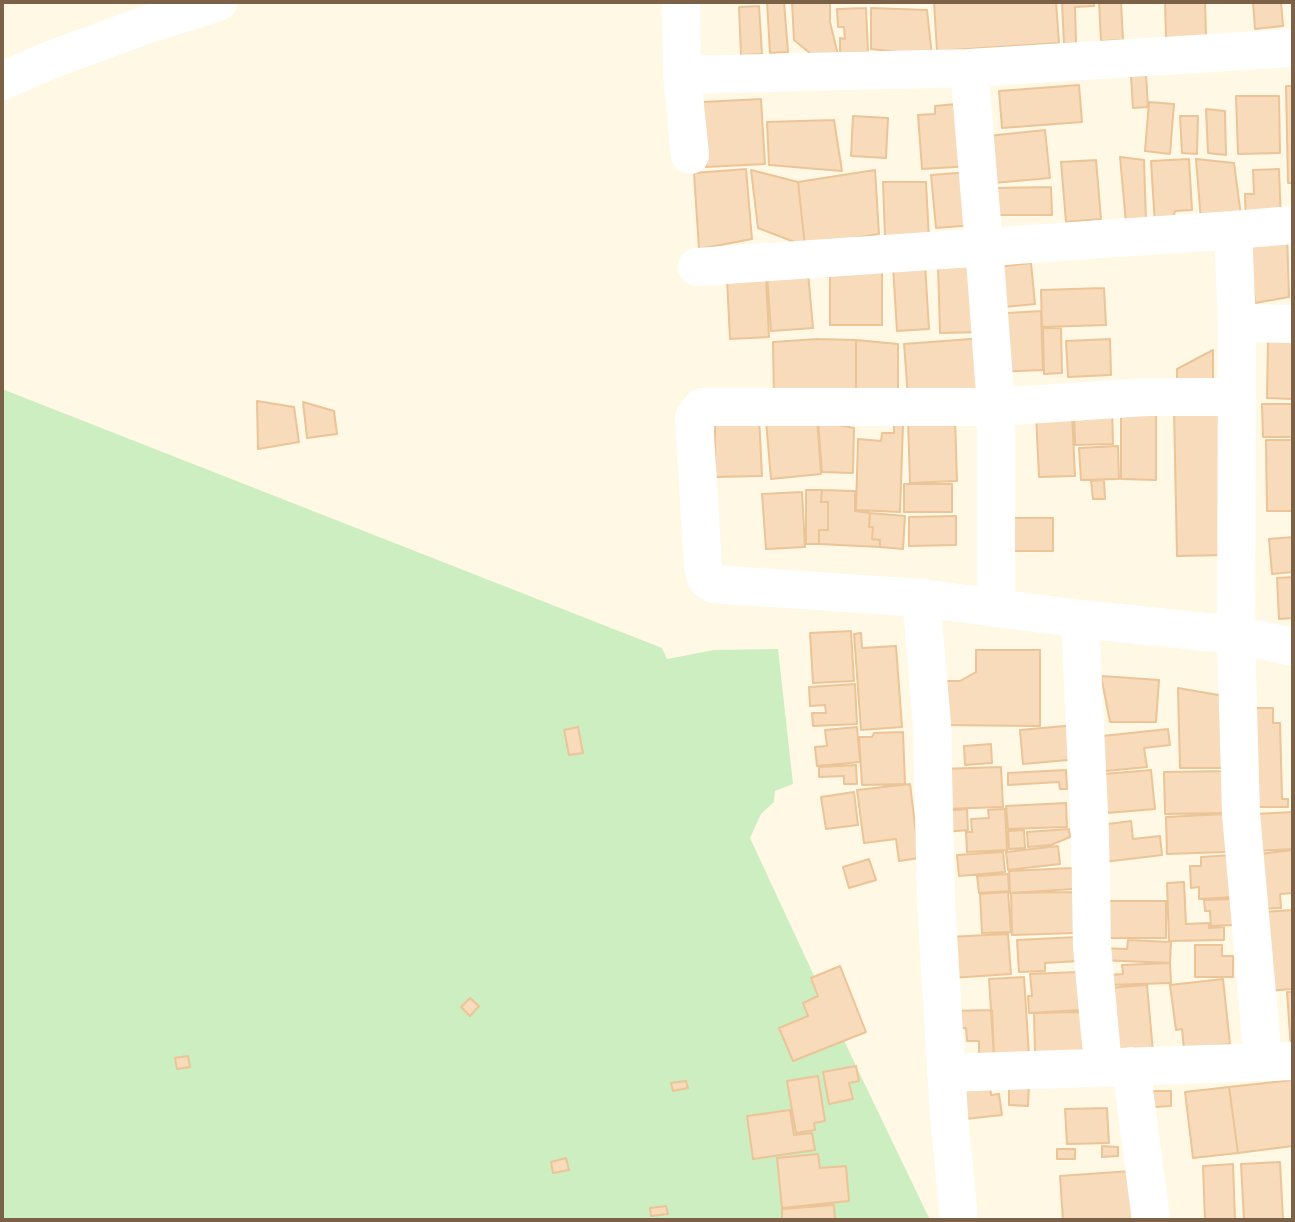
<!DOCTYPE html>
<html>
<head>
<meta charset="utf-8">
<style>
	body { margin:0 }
	#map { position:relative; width:1295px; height:1222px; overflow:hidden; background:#fff8e5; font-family:"Varela Round",sans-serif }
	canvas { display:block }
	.frame { position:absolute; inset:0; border:4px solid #7b6147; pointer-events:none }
</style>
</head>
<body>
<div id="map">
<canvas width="1295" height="1222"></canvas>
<div class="frame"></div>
</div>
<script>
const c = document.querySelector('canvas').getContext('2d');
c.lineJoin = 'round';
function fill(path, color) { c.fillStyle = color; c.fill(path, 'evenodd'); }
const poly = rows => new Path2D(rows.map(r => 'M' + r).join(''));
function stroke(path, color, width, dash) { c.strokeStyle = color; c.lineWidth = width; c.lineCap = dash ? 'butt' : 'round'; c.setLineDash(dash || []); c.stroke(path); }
const green = poly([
	[2,389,662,648,667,659,714,650,778,649,793,784,775,791,774,802,761,814,750,838,856,1066,930,1220,2,1220]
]);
const building = poly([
	[767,2,784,2,788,52,770,53,767,2],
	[792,2,830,2,830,22,838,55,811,54,794,40,792,2],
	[934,2,1056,2,1059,43,937,51,934,2],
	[1062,2,1094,2,1094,6,1075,7,1076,44,1064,44,1062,2],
	[1099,2,1121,2,1123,40,1101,41,1099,2],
	[1165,2,1205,2,1206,37,1166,38,1165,2],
	[1253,2,1281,2,1283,26,1255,29,1253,2],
	[759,6,762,54,741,55,739,7,759,6],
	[866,8,868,52,840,53,840,38,845,39,844,27,838,27,837,9,866,8],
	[871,8,927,10,932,56,871,49,871,8],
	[1146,75,1148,107,1133,108,1131,76,1146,75],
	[1079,85,1082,122,1002,128,999,91,1079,85],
	[1286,86,1293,86,1293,183,1288,183,1286,86],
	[1236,96,1279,96,1280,153,1238,154,1236,96],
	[761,99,765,164,706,167,703,102,761,99],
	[1149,102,1174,104,1170,154,1145,151,1149,102],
	[966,103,971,166,922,169,918,115,935,114,935,106,966,103],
	[1206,109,1225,111,1226,155,1208,153,1206,109],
	[853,116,888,118,886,158,851,156,853,116],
	[1180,116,1198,116,1197,154,1182,153,1180,116],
	[834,120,842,171,769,165,767,122,834,120],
	[1045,130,1050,178,993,183,988,136,1045,130],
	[1120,157,1144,160,1146,222,1126,223,1120,157],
	[1189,159,1192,210,1175,211,1171,224,1155,225,1151,161,1189,159],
	[1196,159,1234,163,1242,223,1201,221,1196,159],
	[1096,160,1101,219,1066,222,1061,162,1096,160],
	[746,169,752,239,699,249,694,173,746,169],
	[1279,169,1281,223,1246,224,1245,194,1254,194,1253,170,1279,169],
	[751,170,798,182,805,246,758,228,751,170],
	[875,170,879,234,805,246,798,182,875,170],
	[970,172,974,225,936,228,931,175,970,172],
	[883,182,926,182,929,240,885,237,883,182],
	[1051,187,1052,215,995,215,995,188,1051,187],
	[1287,233,1289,297,1255,303,1249,240,1287,233],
	[981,263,984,332,940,333,938,265,981,263],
	[1031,263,1035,304,994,308,990,268,1031,263],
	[925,264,929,329,897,331,893,266,925,264],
	[882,271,882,325,830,325,830,272,882,271],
	[808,272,813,328,771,331,767,275,808,272],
	[766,278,769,337,730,339,727,279,766,278],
	[1104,288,1106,325,1042,327,1041,290,1104,288],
	[1041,311,1043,370,993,372,991,314,1041,311],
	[1043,328,1061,328,1062,373,1044,374,1043,328],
	[984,338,988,392,908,397,904,344,984,338],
	[818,339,856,340,856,403,774,400,773,342,818,339],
	[1110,339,1111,375,1068,377,1066,341,1110,339],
	[856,340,898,344,898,400,856,403,856,340],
	[1268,340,1293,340,1293,399,1267,398,1268,340],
	[1213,350,1213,384,1177,384,1177,369,1213,350],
	[257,401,294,407,299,442,258,449,257,401],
	[303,402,334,411,337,434,307,438,303,402],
	[1262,404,1293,404,1293,437,1263,437,1262,404],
	[1121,407,1156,407,1156,480,1121,479,1121,407],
	[1112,408,1113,444,1075,445,1074,409,1112,408],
	[1224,408,1228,555,1177,556,1174,409,1224,408],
	[1072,413,1075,476,1039,477,1036,414,1072,413],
	[715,417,759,417,762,476,715,477,715,417],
	[817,417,821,474,771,479,766,421,817,417],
	[955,419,957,481,910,483,908,420,955,419],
	[818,421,854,428,853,473,822,472,818,421],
	[894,424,903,425,900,512,856,510,858,439,881,441,882,433,894,433,894,424],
	[1266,440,1293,440,1293,511,1267,511,1266,440],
	[1118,446,1119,479,1081,480,1079,448,1118,446],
	[1104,480,1105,499,1093,499,1091,481,1104,480],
	[904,484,952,484,952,512,904,512,904,484],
	[806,490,822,490,821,502,828,502,828,530,819,530,819,544,806,544,806,490],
	[822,490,855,491,855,511,870,513,869,527,873,527,872,539,880,540,880,547,819,544,819,530,828,530,828,502,821,502,822,490],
	[802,492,805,547,766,549,762,494,802,492],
	[870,513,905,516,903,549,880,547,880,540,872,539,873,527,869,527,870,513],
	[956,516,956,545,909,546,909,517,956,516],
	[1007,518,1053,518,1053,551,1007,551,1007,518],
	[1293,537,1293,572,1272,574,1269,539,1293,537],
	[1293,577,1293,618,1279,619,1277,578,1293,577],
	[851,631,854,681,813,683,810,633,851,631],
	[861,633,862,648,896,646,902,727,861,730,854,634,861,633],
	[976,650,1040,650,1040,726,938,725,938,681,960,681,976,672,976,650],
	[1101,676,1159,680,1156,722,1110,722,1101,676],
	[855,684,857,724,813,726,812,713,826,713,825,705,810,706,809,687,855,684],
	[1178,688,1224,696,1223,768,1180,768,1178,688],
	[1246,708,1273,708,1273,723,1280,723,1282,799,1288,799,1288,807,1247,807,1246,708],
	[1076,725,1079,759,1023,764,1020,730,1076,725],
	[578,727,583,753,569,755,564,730,578,727],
	[857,727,860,762,817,766,815,747,827,746,825,730,857,727],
	[1168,729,1170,745,1144,748,1147,767,1096,772,1093,737,1168,729],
	[903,732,905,784,862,785,859,737,872,737,874,733,903,732],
	[991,744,992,763,965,765,964,746,991,744],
	[856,765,857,784,844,784,844,776,819,777,819,767,856,765],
	[1001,767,1003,807,942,809,940,769,1001,767],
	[1066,770,1067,789,1060,789,1059,782,1008,785,1008,773,1066,770],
	[1151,770,1155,809,1095,814,1092,775,1151,770],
	[1227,771,1228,813,1165,814,1164,772,1227,771],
	[910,784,919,858,899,861,896,839,864,843,857,790,910,784],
	[854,792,858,825,826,829,821,797,854,792],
	[1066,803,1067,827,1008,829,1006,806,1066,803],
	[967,809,968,830,945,832,944,811,967,809],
	[1005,809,1007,850,967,852,966,832,972,832,971,819,989,818,988,810,1005,809],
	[1293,812,1293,849,1257,851,1255,814,1293,812],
	[1225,814,1226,852,1167,854,1166,817,1225,814],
	[1131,821,1133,839,1160,836,1162,855,1104,862,1100,825,1131,821],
	[1069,829,1070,837,1051,845,1028,847,1027,832,1069,829],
	[1024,830,1025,848,1009,849,1008,831,1024,830],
	[1058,846,1060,864,1008,870,1006,852,1058,846],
	[1293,850,1293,893,1280,894,1281,908,1255,909,1251,855,1293,850],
	[1003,852,1005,872,959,876,957,855,1003,852],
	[1232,855,1235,897,1199,899,1199,887,1191,888,1190,866,1201,866,1201,857,1232,855],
	[869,859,876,880,849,888,843,867,869,859],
	[1072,868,1074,889,1010,893,1009,871,1072,868],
	[1008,874,1009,891,979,893,977,876,1008,874],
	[1184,882,1186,924,1209,923,1209,928,1224,927,1224,940,1169,941,1167,883,1184,882],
	[1008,892,1011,932,982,933,980,894,1008,892],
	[1073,892,1075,933,1012,935,1011,893,1073,892],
	[1234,899,1235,925,1211,926,1210,911,1205,911,1204,900,1234,899],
	[1101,901,1166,901,1166,938,1102,938,1101,901],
	[1293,910,1293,989,1267,991,1261,912,1293,910],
	[1008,934,1011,974,951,978,948,937,1008,934],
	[1078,937,1079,961,1045,963,1045,971,1019,972,1017,940,1078,937],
	[1128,940,1171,942,1170,963,1099,960,1099,948,1127,949,1128,940],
	[1195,945,1222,945,1222,956,1233,956,1233,977,1195,977,1195,945],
	[1170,963,1171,983,1109,985,1108,975,1123,974,1122,965,1170,963],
	[840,966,866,1032,793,1061,779,1028,808,1016,803,1003,818,996,811,978,840,966],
	[1078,972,1080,1010,1029,1013,1028,996,1032,996,1030,974,1078,972],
	[1024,977,1029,1055,994,1057,989,979,1024,977],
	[1223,979,1230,1044,1184,1049,1182,1029,1176,1030,1170,985,1223,979],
	[1147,985,1153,1052,1111,1055,1106,988,1147,985],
	[1287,992,1293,992,1293,1049,1291,1049,1287,992],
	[470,998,479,1006,470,1016,461,1007,470,998],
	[992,1010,994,1057,979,1057,979,1041,967,1041,966,1028,951,1029,951,1011,992,1010],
	[1081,1012,1083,1053,1035,1054,1034,1013,1081,1012],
	[188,1056,190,1067,177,1069,175,1058,188,1056],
	[856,1066,859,1081,849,1083,853,1099,829,1104,823,1072,856,1066],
	[818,1076,825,1121,814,1123,815,1130,796,1133,787,1081,818,1076],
	[1293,1080,1293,1146,1238,1153,1229,1087,1293,1080],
	[686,1081,688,1088,673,1091,671,1083,686,1081],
	[1009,1083,1029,1084,1028,1106,1009,1105,1009,1083],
	[990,1084,991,1095,999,1094,1002,1115,956,1120,953,1089,990,1084],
	[1229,1087,1238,1153,1193,1158,1185,1092,1229,1087],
	[1153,1091,1171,1091,1171,1106,1154,1107,1153,1091],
	[1107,1108,1109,1143,1067,1144,1065,1109,1107,1108],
	[790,1110,794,1135,812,1133,815,1150,753,1159,747,1116,790,1110],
	[1102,1146,1118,1147,1118,1156,1102,1157,1102,1146],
	[1057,1149,1075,1149,1075,1159,1057,1159,1057,1149],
	[818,1154,820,1168,846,1166,849,1201,782,1208,777,1158,818,1154],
	[566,1158,569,1170,553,1173,551,1162,566,1158],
	[1280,1162,1283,1220,1244,1220,1241,1164,1280,1162],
	[1233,1164,1235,1220,1205,1220,1203,1166,1233,1164],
	[1131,1171,1134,1220,1063,1220,1060,1176,1131,1171],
	[834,1205,835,1220,782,1220,782,1209,834,1205],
	[666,1206,668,1214,651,1216,650,1208,666,1206]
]);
const minor = poly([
	[681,2,682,75,690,155],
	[969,68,984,246,996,407,996,608],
	[682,75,969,68,1293,48],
	[2,81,53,59,151,23,218,2],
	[1233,230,1293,225],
	[697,267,1233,230,1237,323,1236,635,1241,814,1263,1061],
	[1237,323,1293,324],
	[1237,397,1147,397,996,407,702,407,694,418,703,566,706,578,713,584,921,598,1080,619,1236,635,1293,647],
	[921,598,932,724,936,902,949,1116,959,1220],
	[1080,619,1090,834,1092,946,1103,1067],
	[1131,1066,1151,1220],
	[946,1073,1293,1061]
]);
fill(green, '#cdeec1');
fill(building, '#f7dbba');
stroke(building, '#ebc498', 2);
stroke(minor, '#fff', 38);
</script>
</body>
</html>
